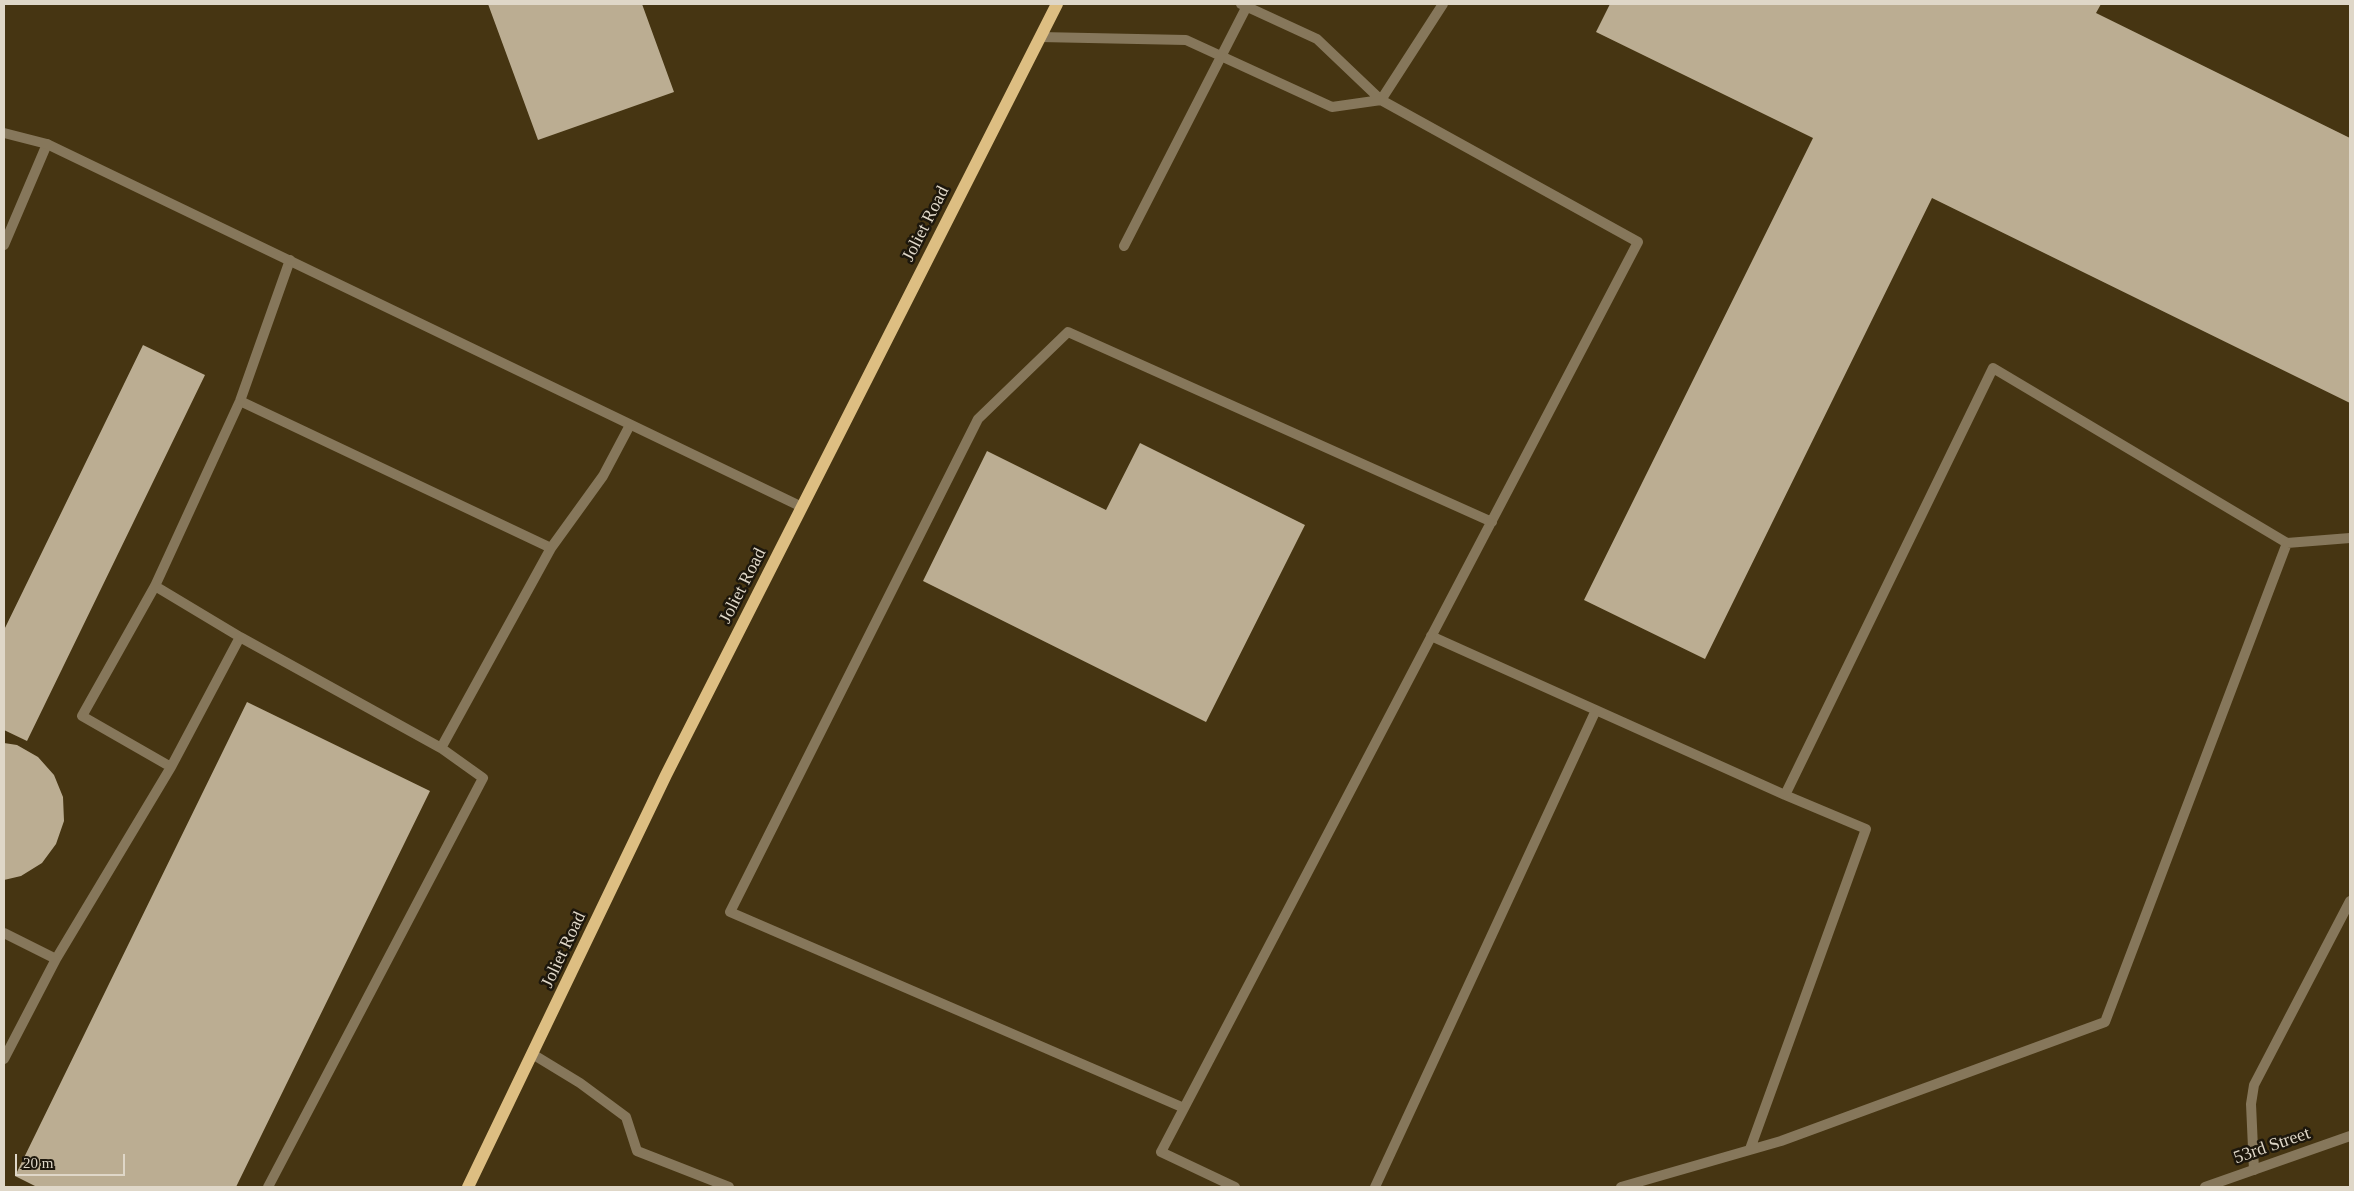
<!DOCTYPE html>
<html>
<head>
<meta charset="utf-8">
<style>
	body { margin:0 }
	#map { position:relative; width:2354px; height:1191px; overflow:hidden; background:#3b2e13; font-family:"Times New Roman",serif }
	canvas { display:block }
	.frame { position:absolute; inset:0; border:5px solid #dfd7c8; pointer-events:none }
	.scale { position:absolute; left:15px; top:1154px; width:110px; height:22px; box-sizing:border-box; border:2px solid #dfd7c8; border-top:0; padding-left:6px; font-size:15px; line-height:18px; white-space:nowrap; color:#dfd7c8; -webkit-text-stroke:4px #1d170c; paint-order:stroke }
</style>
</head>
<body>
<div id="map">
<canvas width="2354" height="1191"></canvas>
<div class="frame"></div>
<div class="scale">20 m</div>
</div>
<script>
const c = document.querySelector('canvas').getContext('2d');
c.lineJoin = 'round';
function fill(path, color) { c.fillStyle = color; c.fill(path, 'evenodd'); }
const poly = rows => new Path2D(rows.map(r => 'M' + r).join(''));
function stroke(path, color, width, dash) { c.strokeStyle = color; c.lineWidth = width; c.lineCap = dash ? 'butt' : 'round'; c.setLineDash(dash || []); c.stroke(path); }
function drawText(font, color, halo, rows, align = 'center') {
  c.font = font + ' "Times New Roman",serif'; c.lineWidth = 5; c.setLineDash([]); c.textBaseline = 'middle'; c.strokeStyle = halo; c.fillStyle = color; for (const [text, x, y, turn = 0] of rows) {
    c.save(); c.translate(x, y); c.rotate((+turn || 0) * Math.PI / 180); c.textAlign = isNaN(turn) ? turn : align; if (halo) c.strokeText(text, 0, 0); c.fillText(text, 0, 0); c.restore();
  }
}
const built = poly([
	[4,4,2350,4,2350,1187,4,1187]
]);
const building = poly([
	[488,4,642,4,674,92,538,140],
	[1610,4,2101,4,2096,13,2350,138,2350,403,1932,198,1705,659,1584,600,1813,138,1596,32],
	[143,345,205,375,27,741,4,730,4,630],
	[1140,443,1305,525,1206,722,923,581,987,451,1106,510],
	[247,702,430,791,236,1187,37,1187,15,1176],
	[4,743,17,745,38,757,54,775,63,797,64,821,56,844,42,863,21,876,4,880]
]);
const service = poly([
	[1040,37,1186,40,1332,107,1381,100,1317,39,1241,4],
	[4,245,47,144],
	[1124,246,1248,4],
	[240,401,551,548],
	[155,586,240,637,171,767,82,716,155,586,240,401,290,260],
	[1431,636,1785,795,1993,368,2287,543],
	[240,637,441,748,551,548,603,476,630,425],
	[4,933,56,959],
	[534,1055,580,1083,626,1117,637,1151,729,1187],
	[4,1059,56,959,171,767],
	[1184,1108,730,912,978,419,1068,332,1492,522],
	[1750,1149,1866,829,1785,795],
	[2254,1170,2251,1104,2254,1085,2350,901],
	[268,1187,483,778,441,748],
	[1235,1187,1161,1152,1638,242,1381,100,1443,4],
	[1375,1187,1596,710],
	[1621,1187,1781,1141,2105,1022,2287,543,2350,538]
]);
const minor = poly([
	[4,133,47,144,802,507],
	[2205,1187,2350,1136]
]);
const primary = poly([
	[468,1187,666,775,1057,4]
]);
const streetNames = [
	["Joliet Road",926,224,-63],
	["Joliet Road",743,586,-63],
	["Joliet Road",564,950,-65],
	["53rd Street",2272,1146,-19]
];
fill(built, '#463512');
fill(building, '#bbad92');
stroke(service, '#86775b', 10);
stroke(minor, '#86775b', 10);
stroke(primary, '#ddbe82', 12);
drawText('18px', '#dfd7c8', '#1d170c', streetNames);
</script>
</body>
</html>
